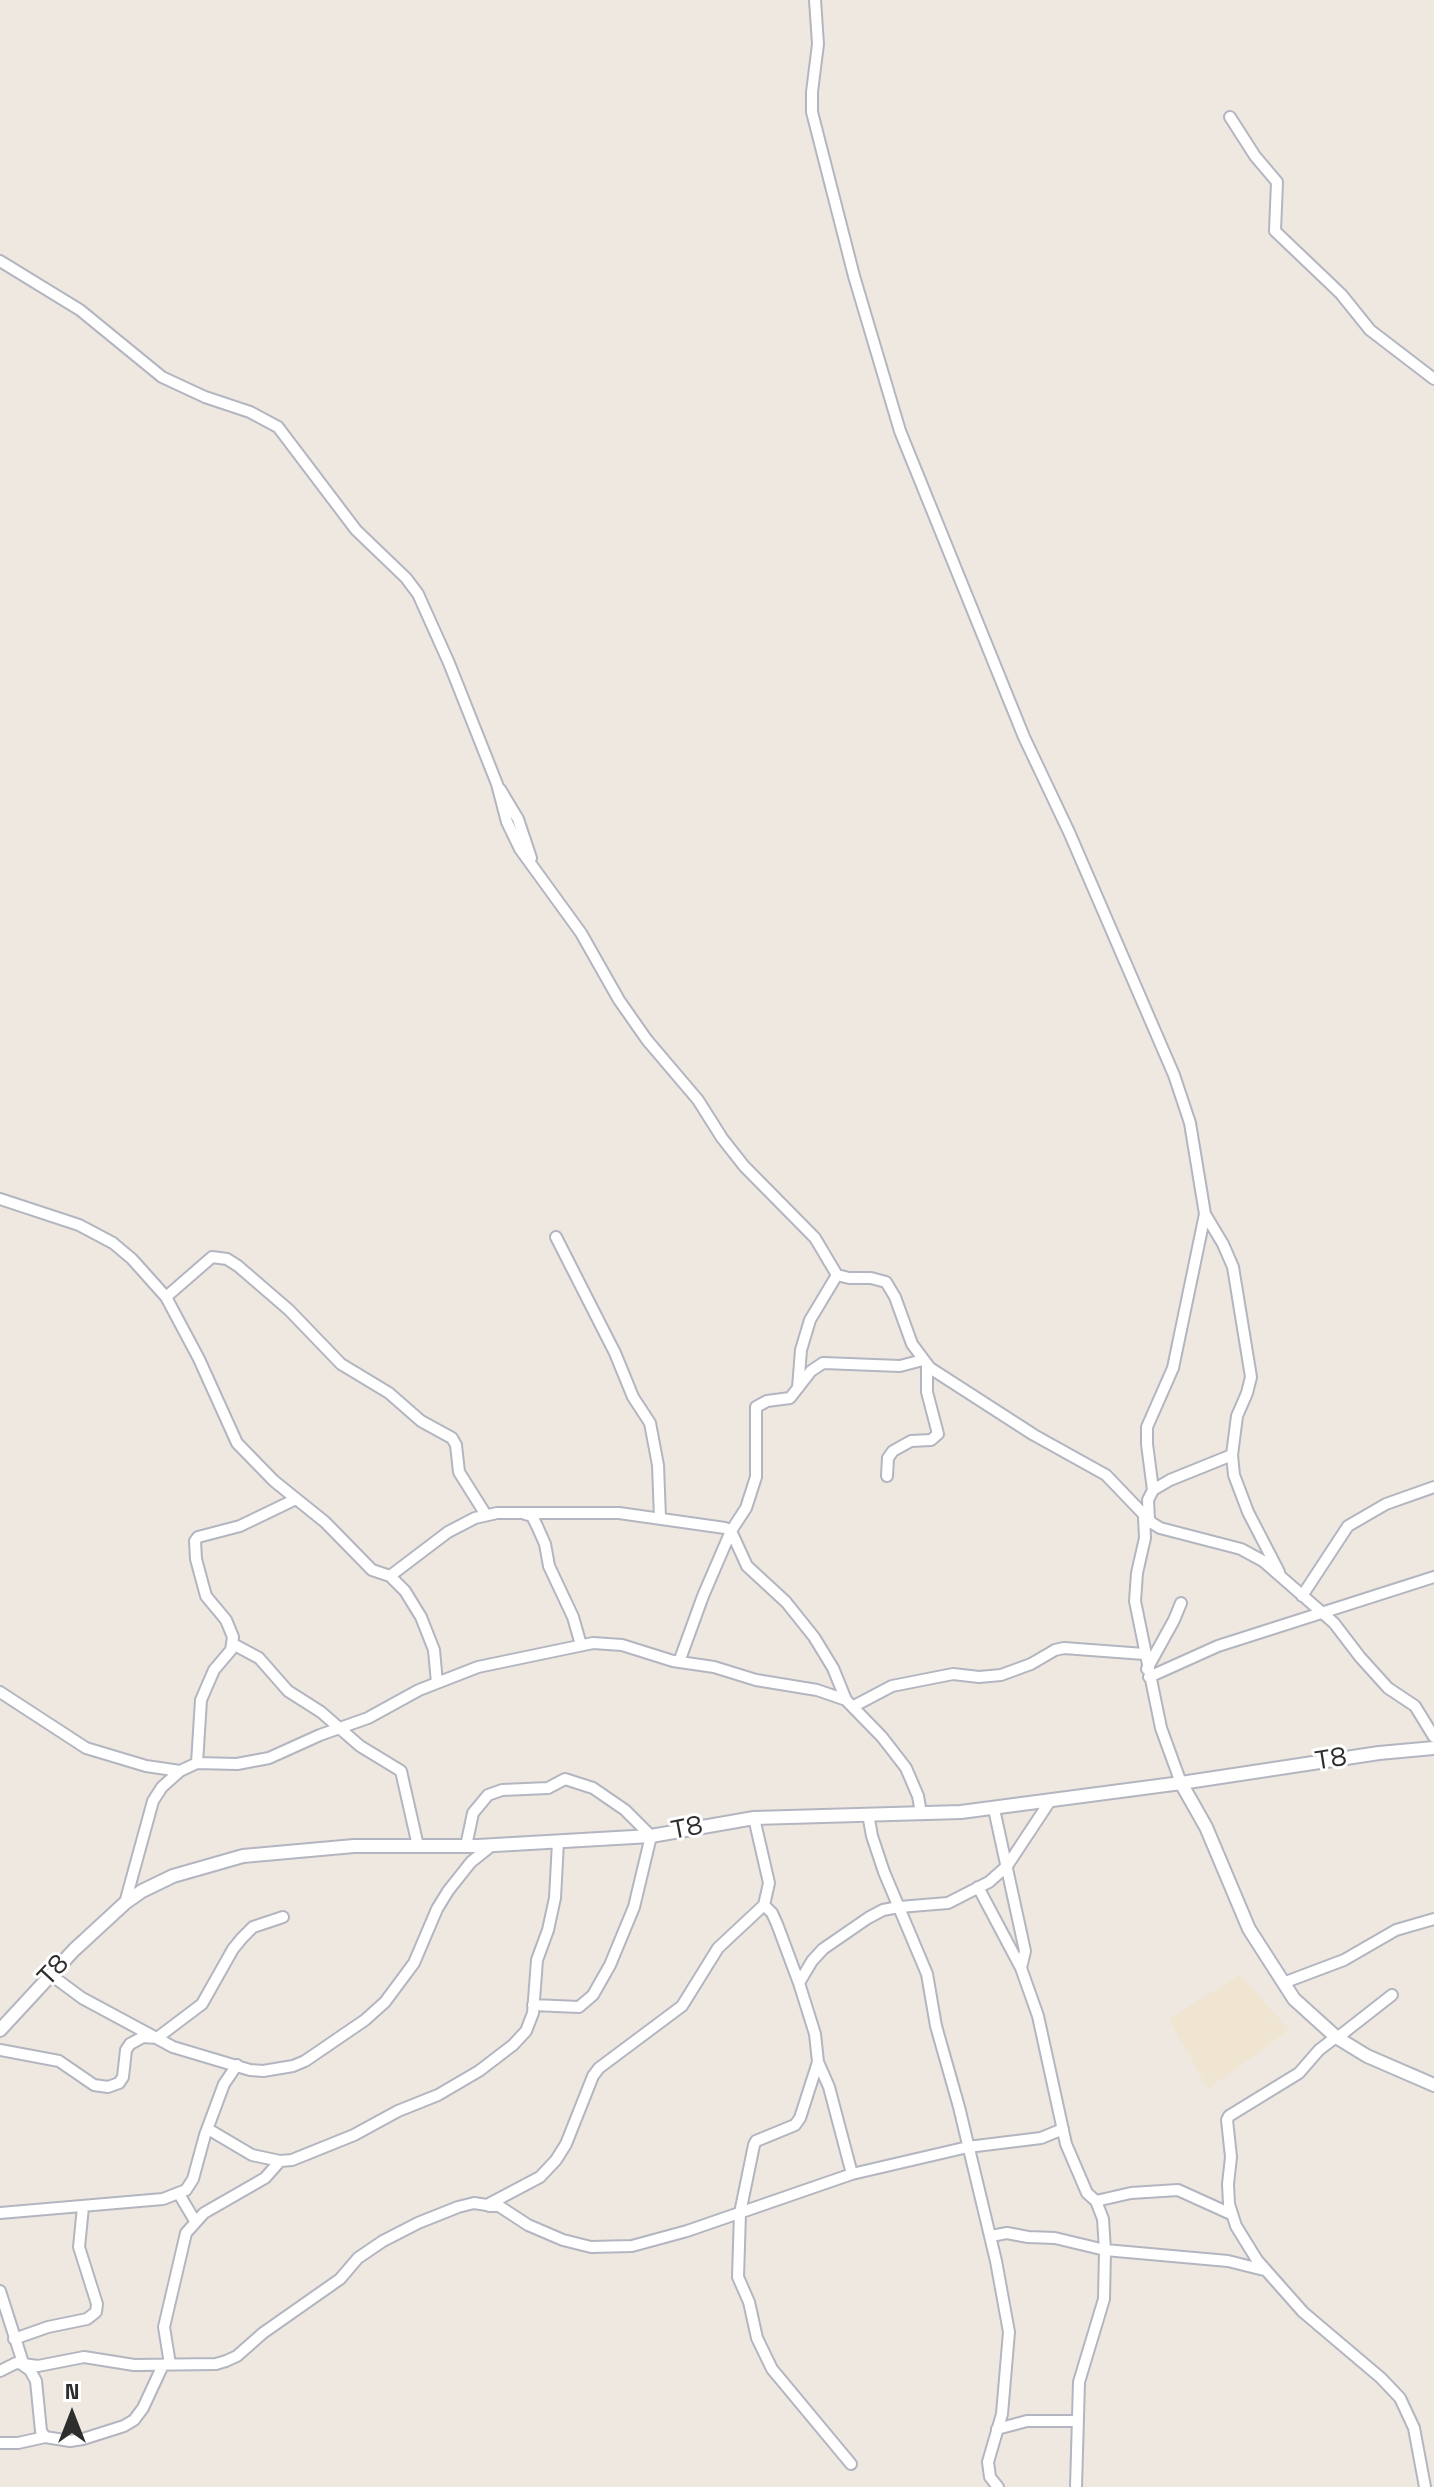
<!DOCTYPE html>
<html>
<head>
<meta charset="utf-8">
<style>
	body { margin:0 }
	#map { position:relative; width:1434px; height:2487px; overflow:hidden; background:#eee8e0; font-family:"Space Grotesk",sans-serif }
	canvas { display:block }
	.north { position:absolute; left:32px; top:2375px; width:80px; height:80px; -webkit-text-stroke:6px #fff; paint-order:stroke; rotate:0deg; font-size:22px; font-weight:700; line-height:32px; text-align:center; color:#2d2d2d }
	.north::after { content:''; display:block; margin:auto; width:28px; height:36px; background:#2d2d2d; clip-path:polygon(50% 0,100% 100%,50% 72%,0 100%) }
</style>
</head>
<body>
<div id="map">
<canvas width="1434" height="2487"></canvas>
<div class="north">N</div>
</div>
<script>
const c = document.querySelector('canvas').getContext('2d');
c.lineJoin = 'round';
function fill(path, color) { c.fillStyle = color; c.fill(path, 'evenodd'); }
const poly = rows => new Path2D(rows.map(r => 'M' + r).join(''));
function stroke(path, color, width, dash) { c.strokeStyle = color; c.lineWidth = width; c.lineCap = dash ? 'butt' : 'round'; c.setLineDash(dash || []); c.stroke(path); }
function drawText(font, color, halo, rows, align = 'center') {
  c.font = font + ' "Space Grotesk",sans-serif'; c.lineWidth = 6; c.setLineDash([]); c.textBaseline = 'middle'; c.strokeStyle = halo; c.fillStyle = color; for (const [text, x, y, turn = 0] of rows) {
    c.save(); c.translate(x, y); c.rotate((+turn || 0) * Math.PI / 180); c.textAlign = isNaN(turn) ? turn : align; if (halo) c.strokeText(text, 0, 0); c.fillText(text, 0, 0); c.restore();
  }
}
const education = poly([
	[1240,1975,1289,2030,1208,2089,1169,2019]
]);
const minor = poly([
	[815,0,818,44,812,92,812,112,854,276,900,431,1024,737,1069,832,1174,1075,1190,1123,1205,1214,1223,1244,1233,1267,1251,1377,1247,1393,1237,1416,1232,1455,1234,1475,1248,1512,1279,1572],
	[1230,117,1255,156,1277,182,1275,231,1341,294,1370,330,1434,379],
	[0,261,80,310,162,377,205,397,250,412,278,427,356,530,406,578,418,594,449,663,497,784,507,822,520,849,581,933,619,1000,647,1040,698,1100,722,1138,744,1166,815,1238,837,1275,849,1278,871,1278,886,1282,895,1297,912,1344,930,1368,1034,1435,1106,1475,1152,1523,1160,1528,1241,1549,1263,1561,1334,1623,1360,1657,1388,1688,1415,1706,1434,1737],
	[500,789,518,819,531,858],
	[0,1199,79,1225,113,1243,132,1259,166,1297,199,1359,237,1443,274,1481,325,1522,372,1570,390,1576,448,1532,475,1518,497,1513,619,1513,725,1528,731,1531,747,1566,786,1602,814,1637,833,1668,846,1700],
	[556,1237,615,1353,633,1397,650,1423,658,1465,660,1518],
	[166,1297,212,1257,227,1259,238,1266,289,1310,341,1364,389,1393,421,1421,452,1438,456,1445,459,1472,486,1515],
	[798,1388,801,1350,810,1320,837,1275],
	[887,1476,888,1458,893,1451,911,1441,931,1440,938,1434,927,1392,927,1364],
	[1153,1490,1147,1444,1147,1427,1173,1368,1205,1214],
	[525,1514,532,1516,537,1526,545,1544,549,1566,573,1617,581,1645],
	[1144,1517,1145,1538,1137,1573,1135,1601,1161,1728,1181,1783],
	[1149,1520,1148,1500,1153,1490,1170,1480,1232,1455],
	[390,1576,405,1591,421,1617,434,1650,437,1683],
	[1302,1596,1348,1526,1386,1504,1434,1487],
	[233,1644,259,1658,288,1691,321,1712,360,1746,401,1771,418,1846],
	[679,1662,703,1596,731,1531,746,1508,756,1477,756,1407,767,1401,790,1398,811,1371,823,1363,900,1366,923,1360],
	[1147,1669,1174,1620,1181,1603],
	[1149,1677,1218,1646,1434,1577],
	[0,1692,86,1748,146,1766,180,1771],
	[854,1706,892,1686,953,1674,979,1677,1001,1675,1031,1664,1055,1650,1064,1648,1144,1654],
	[197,1763,201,1700,214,1670,231,1650,233,1637,226,1620,206,1596,196,1559,195,1541,198,1537,240,1526,296,1499],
	[994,1809,1025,1951,1021,1968],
	[868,1814,872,1836,884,1872,927,1974,936,2026,959,2107,996,2261,1009,2332,1002,2414,988,2462,990,2477,998,2487],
	[466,1846,473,1813,488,1795,502,1790,548,1788,565,1779,593,1788,625,1810,651,1836,634,1907,610,1965,593,1995,579,2007,533,2005],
	[978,1887,1021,1968,1038,2016,1066,2144,1087,2193,1096,2201,1103,2219,1105,2250,1104,2299,1079,2382,1076,2487],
	[125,1903,153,1801,162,1787,180,1771,197,1763,237,1764,269,1758,320,1735,368,1718,419,1690,478,1667,593,1643,622,1645,673,1661,714,1667,756,1680,817,1690,846,1700,882,1737,906,1768,918,1796,921,1813],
	[764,1905,772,1913,777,1924,799,1983,815,2034,818,2062,800,2118,795,2125,756,2141,754,2145,740,2213,738,2277,749,2302,757,2338,772,2369,851,2464],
	[51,1975,82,1998,173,2047,250,2070,263,2071,293,2066,305,2061,365,2020,385,2002,414,1963,437,1909,448,1891,471,1862,491,1846],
	[799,1983,812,1961,823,1949,868,1918,883,1910,899,1907,948,1903,989,1882,1007,1866,1050,1801],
	[1283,1983,1344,1960,1396,1930,1434,1919],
	[1336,2037,1319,2050,1299,2073,1229,2116,1227,2120,1231,2157,1228,2184,1229,2204,1236,2226,1257,2260,1303,2312,1381,2378,1400,2398,1414,2428,1425,2487],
	[1337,2038,1392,1995],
	[0,2050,59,2061,94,2085,108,2087,119,2083,123,2077,126,2050,130,2044,143,2037,157,2038,202,2004,233,1949,242,1938,253,1927,283,1917],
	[818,2062,829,2087,852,2174],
	[208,2129,252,2155,280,2161,292,2160,354,2135,398,2111,438,2095,479,2071,513,2045,526,2031,533,2013,537,1960,548,1930,555,1898,558,1842],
	[179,2194,195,2221],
	[1096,2201,1131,2193,1178,2190,1231,2214],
	[489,2206,499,2206,528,2225,563,2240,591,2247,632,2246,687,2231,852,2174,968,2147,1041,2138,1063,2129],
	[0,2213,163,2199,186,2190,193,2179,205,2135,224,2084,237,2065],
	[991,2236,1007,2233,1028,2237,1055,2238,1105,2250,1228,2261,1264,2270],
	[0,2291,24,2366,30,2370,36,2381,41,2431,45,2437,70,2441,83,2439,124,2426,134,2420,143,2408,163,2365],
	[14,2339,48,2327,87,2319,96,2312,97,2304,79,2247,83,2207],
	[170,2364,164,2327,186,2233,204,2213,265,2178,280,2161],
	[0,2371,16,2363,38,2366,84,2357,134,2365,216,2364,226,2361,237,2356,263,2333,340,2279,358,2258,383,2241,418,2223,458,2207,474,2203,487,2205,540,2177,556,2160,566,2144,593,2076,599,2068,682,2006,718,1948,764,1905,769,1883,754,1818],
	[997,2429,1027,2421,1078,2421],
	[0,2443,18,2443,45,2437]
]);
const tertiary = poly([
	[1181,1783,1206,1827,1249,1929,1294,1999,1336,2037,1367,2056,1434,2085],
	[0,2030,74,1950,125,1903,142,1891,173,1876,243,1856,354,1846,478,1846,651,1836,754,1818,961,1812,1181,1783,1379,1753,1434,1748]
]);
const streetNames = [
	["T8",1331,1760,-9],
	["T8",687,1829,-11],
	["T8",54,1971,-47]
];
fill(education, '#efe5d0');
stroke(minor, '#b3b6c0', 14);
stroke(tertiary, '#b3b6c0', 16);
stroke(minor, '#fff', 10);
stroke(tertiary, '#fff', 12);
drawText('26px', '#2d2d2d', '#fff', streetNames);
</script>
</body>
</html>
